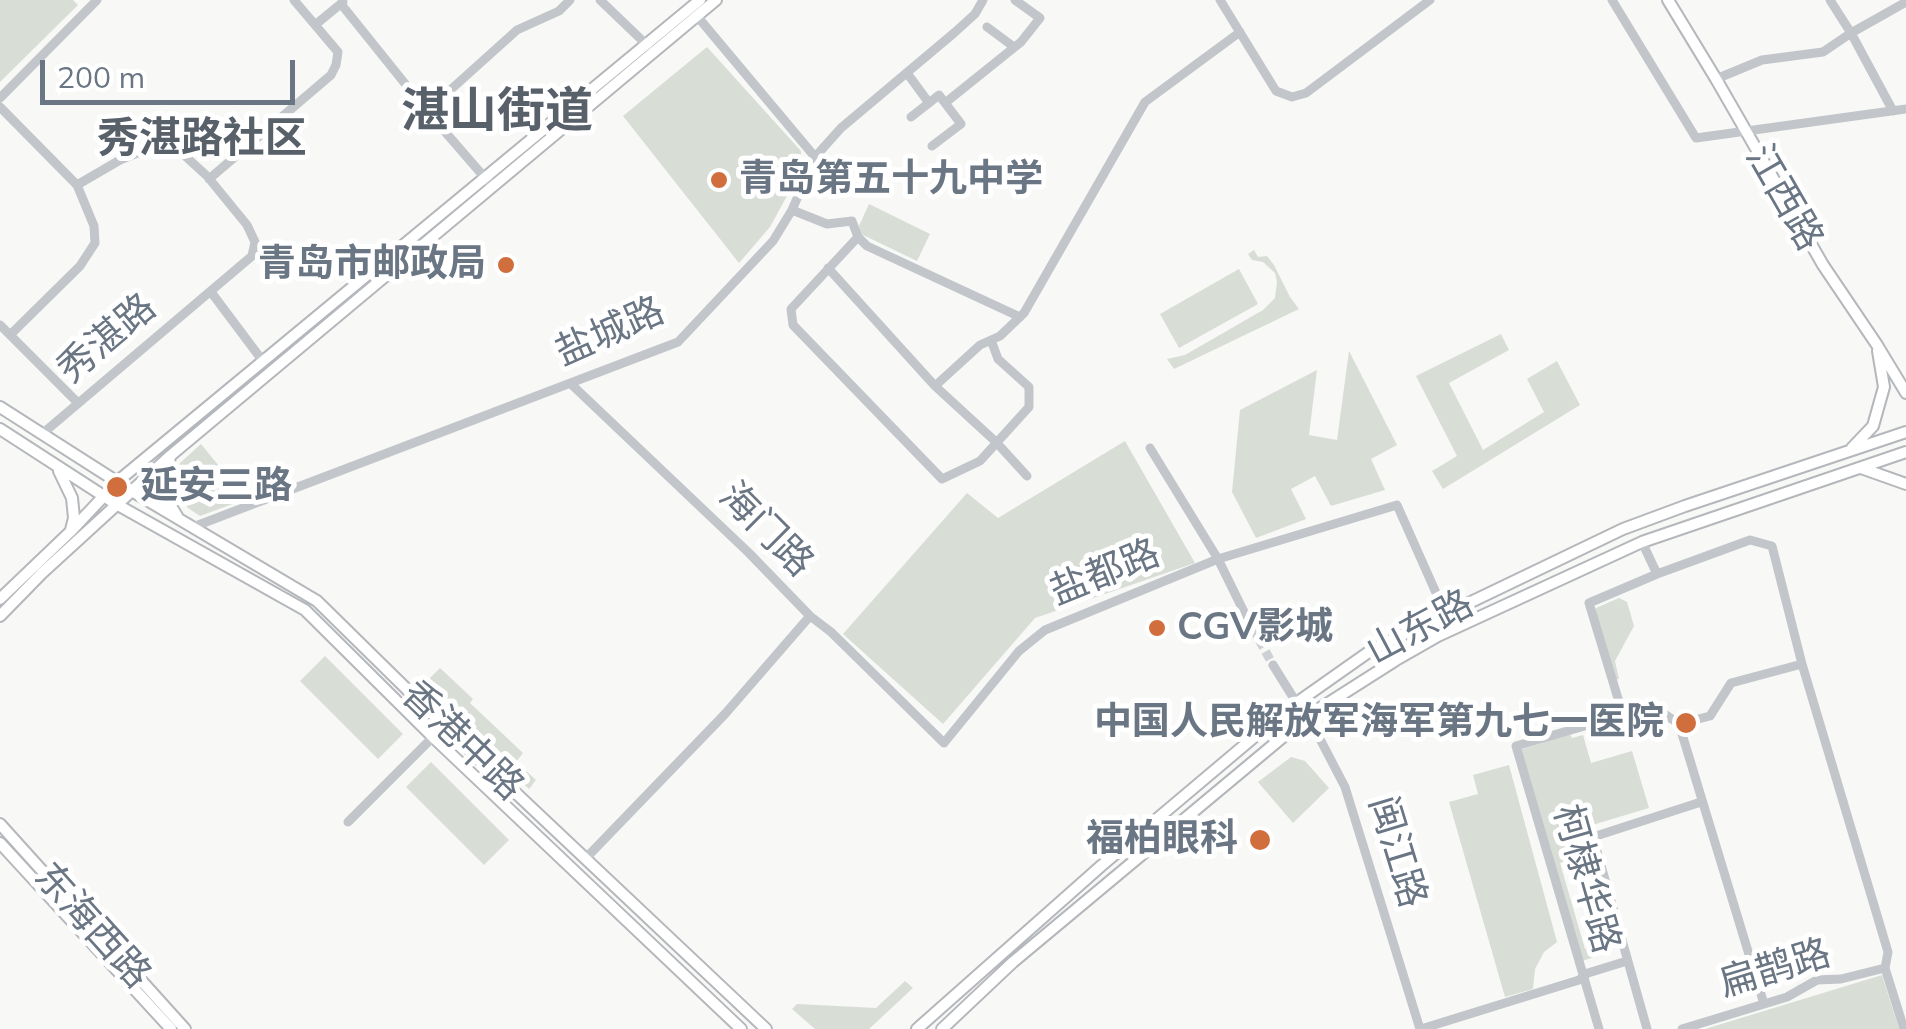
<!DOCTYPE html>
<html>
<head>
<meta charset="utf-8">
<style>
	body { margin:0 }
	#map { position:relative; width:1906px; height:1029px; overflow:hidden; background:#f8f8f6; font-family:Mulish,sans-serif }
	canvas { display:block }
	.scale { position:absolute; left:40px; top:60px; width:255px; height:45px; box-sizing:border-box; border:5px solid #6a7684; border-top:0; padding-left:12px; font-size:30px; line-height:35px; white-space:nowrap; color:#6a7684; -webkit-text-stroke:8px #fff; paint-order:stroke }
</style>
</head>
<body>
<div id="map">
<canvas width="1906" height="1029"></canvas>
<div class="scale">200 m</div>
</div>
<script>
const c = document.querySelector('canvas').getContext('2d');
c.lineJoin = 'round';
function fill(path, color) { c.fillStyle = color; c.fill(path, 'evenodd'); }
const poly = rows => new Path2D(rows.map(r => 'M' + r).join(''));
function stroke(path, color, width, dash) { c.strokeStyle = color; c.lineWidth = width; c.lineCap = dash ? 'butt' : 'round'; c.setLineDash(dash || []); c.stroke(path); }
function drawText(font, color, halo, rows, align = 'center') {
  c.font = font + ' Mulish,"Noto Sans SC",sans-serif'; c.lineWidth = 10; c.setLineDash([]); c.textBaseline = 'middle'; c.strokeStyle = halo; c.fillStyle = color; for (const [text, x, y, turn = 0] of rows) {
    c.save(); c.translate(x, y); c.rotate((+turn || 0) * Math.PI / 180); c.textAlign = isNaN(turn) ? turn : align; if (halo) c.strokeText(text, 0, 0); c.fillText(text, 0, 0); c.restore();
  }
}
const green = poly([
	[0,0,73,0,78,5,0,82],
	[707,47,801,151,801,164,787,196,770,227,739,263,623,116],
	[869,204,930,234,917,261,861,234,859,226],
	[1254,250,1258,257,1267,256,1274,265,1290,297,1299,309,1174,369,1167,359,1185,355,1263,310,1275,298,1277,282,1275,273,1263,262,1252,260,1248,254],
	[1239,269,1258,304,1179,348,1160,314],
	[1501,334,1509,350,1449,383,1483,450,1544,412,1527,379,1557,361,1580,405,1443,489,1432,471,1457,456,1416,376],
	[1349,351,1397,445,1371,459,1385,490,1331,506,1315,476,1291,489,1306,519,1256,538,1232,492,1240,410,1317,370,1309,435,1337,440],
	[1125,441,1195,563,1035,618,943,724,843,634,967,493,998,518],
	[201,444,246,499,200,516,188,508,178,496,175,479,180,463],
	[1619,598,1627,602,1634,626,1615,661,1619,679,1614,680,1595,611,1596,608],
	[325,656,403,734,378,759,300,681],
	[440,668,473,699,470,703,523,753,516,762,536,780,529,789,421,687],
	[1570,734,1572,738,1583,735,1591,763,1632,751,1649,808,1589,826,1579,836,1578,846,1581,857,1560,863,1585,949,1593,948,1595,953,1594,957,1582,961,1520,750],
	[1291,757,1305,761,1329,788,1293,823,1258,782],
	[431,762,509,840,484,865,406,787],
	[1509,765,1557,942,1544,952,1535,969,1533,989,1505,997,1449,802,1478,794,1473,775],
	[1882,975,1899,1029,1705,1029],
	[905,981,913,988,869,1029,815,1029,792,1009,797,1004,876,1008]
]);
const minorTunnel = poly([
	[1246,616,1273,665]
]);
const minor = poly([
	[600,0,648,46],
	[1220,0,1276,91,1292,97,1306,93,1430,0],
	[1612,0,1696,138,1906,109],
	[1830,0,1851,33,1893,111],
	[341,4,427,111,492,186],
	[697,16,815,157],
	[315,25,343,2],
	[987,27,1014,47],
	[907,73,929,103],
	[1716,79,1762,60,1823,52,1851,33,1906,2],
	[0,98,97,0],
	[945,103,1021,42,1040,18,1015,0],
	[0,107,77,185,94,226,95,243,80,266,10,335],
	[427,111,517,30,559,11,570,0],
	[911,117,939,95,961,124,932,146],
	[209,179,331,75,336,65,338,52,294,0],
	[792,210,827,224,852,221,858,237,867,246,1020,317],
	[858,237,791,309,793,325,942,479,980,461,1029,407,1029,387,998,359,991,340],
	[828,268,935,386,996,442,1027,476],
	[211,292,262,360],
	[0,325,77,402],
	[571,384,749,553,810,616,725,714,586,858],
	[935,386,980,345,1000,336,1024,313,1145,102,1240,32],
	[42,434,252,256,255,242,247,225,207,176,184,155,170,146,140,152,120,160,77,185],
	[1150,448,1218,559,1246,616],
	[193,527,678,342,773,241,792,210,815,157,841,128,954,33,975,14,983,0],
	[1642,542,1657,574],
	[810,616,831,632,944,743,1019,651,1045,630,1218,559,1397,505,1445,613],
	[1273,665,1296,702,1308,716,1345,787,1420,1029],
	[1623,715,1589,603,1657,574,1750,540,1772,546,1802,664,1888,952,1885,968,1904,1029],
	[1679,724,1764,1004],
	[348,822,433,737],
	[1421,1029,1579,980,1588,973,1627,961],
	[1599,1029,1516,746,1653,706,1679,724,1710,716,1731,683,1802,664],
	[1647,1029,1593,837,1701,802],
	[1682,1029,1787,997,1817,980,1841,979,1885,968]
]);
const major = poly([
	[1668,0,1716,79,1823,265,1877,345,1906,393],
	[0,407,130,490,317,601,431,713,766,1029],
	[0,429,116,504,305,610,433,737,741,1029],
	[1852,448,1873,426,1884,387,1878,351],
	[170,457,165,477,167,500,177,516],
	[1861,468,1906,484],
	[59,471,72,498,74,518,71,530],
	[0,599,70,532,118,481,700,0],
	[0,616,42,573,170,456,716,0],
	[0,824,185,1029],
	[0,843,171,1029],
	[917,1029,1101,866,1285,711,1373,649,1623,529,1685,506,1906,432],
	[942,1029,1013,962,1308,716,1396,660,1438,636,1642,542,1906,452]
]);
const markers = [
	[719,180,10,"#d16e3d"],
	[506,265,10,"#d16e3d"],
	[117,487,12,"#d16e3d"],
	[1157,628,10,"#d16e3d"],
	[1686,723,12,"#d16e3d"],
	[1260,840,12,"#d16e3d"]
];
const poiNames = [
	["青岛第五十九中学",739,180],
	["青岛市邮政局",486,265,"right"],
	["延安三路",140,487],
	["CGV影城",1177,628],
	["中国人民解放军海军第九七一医院",1664,723,"right"],
	["福柏眼科",1238,840,"right"]
];
const streetNames = [
	["江西路",1784,198,60],
	["盐城路",610,332,-24],
	["秀湛路",107,339,-40],
	["海门路",766,530,45],
	["盐都路",1105,573,-22],
	["山东路",1420,628,-28],
	["香港中路",462,741,44],
	["闽江路",1397,852,73],
	["柯棣华路",1586,879,74],
	["东海西路",92,926,48],
	["扁鹊路",1775,969,-17]
];
const quarterNames = [
	["秀湛路社区",202,139]
];
const districtNames = [
	["湛山街道",497,113]
];
fill(green, '#d8ddd6');
stroke(minorTunnel, '#cdd1d4', 9, [9, 4.5]);
stroke(major, '#b4b7bb', 14);
stroke(minor, '#c2c5c9', 9);
stroke(major, '#fff', 10);
for (const [x, y, r, color] of markers) { const dot = new Path2D(); dot.arc(x, y, r, 0, 2 * Math.PI); c.fillStyle = color; c.fill(dot); stroke(dot, '#fff', 4); }
drawText('bold 38px', '#6a7684', '#fff', poiNames, 'left');
drawText('38px', '#6a7684', '#fff', streetNames);
drawText('bold 42px', '#58606a', '#fff', quarterNames);
drawText('bold 48px', '#58606a', '#fff', districtNames);
</script>
</body>
</html>
